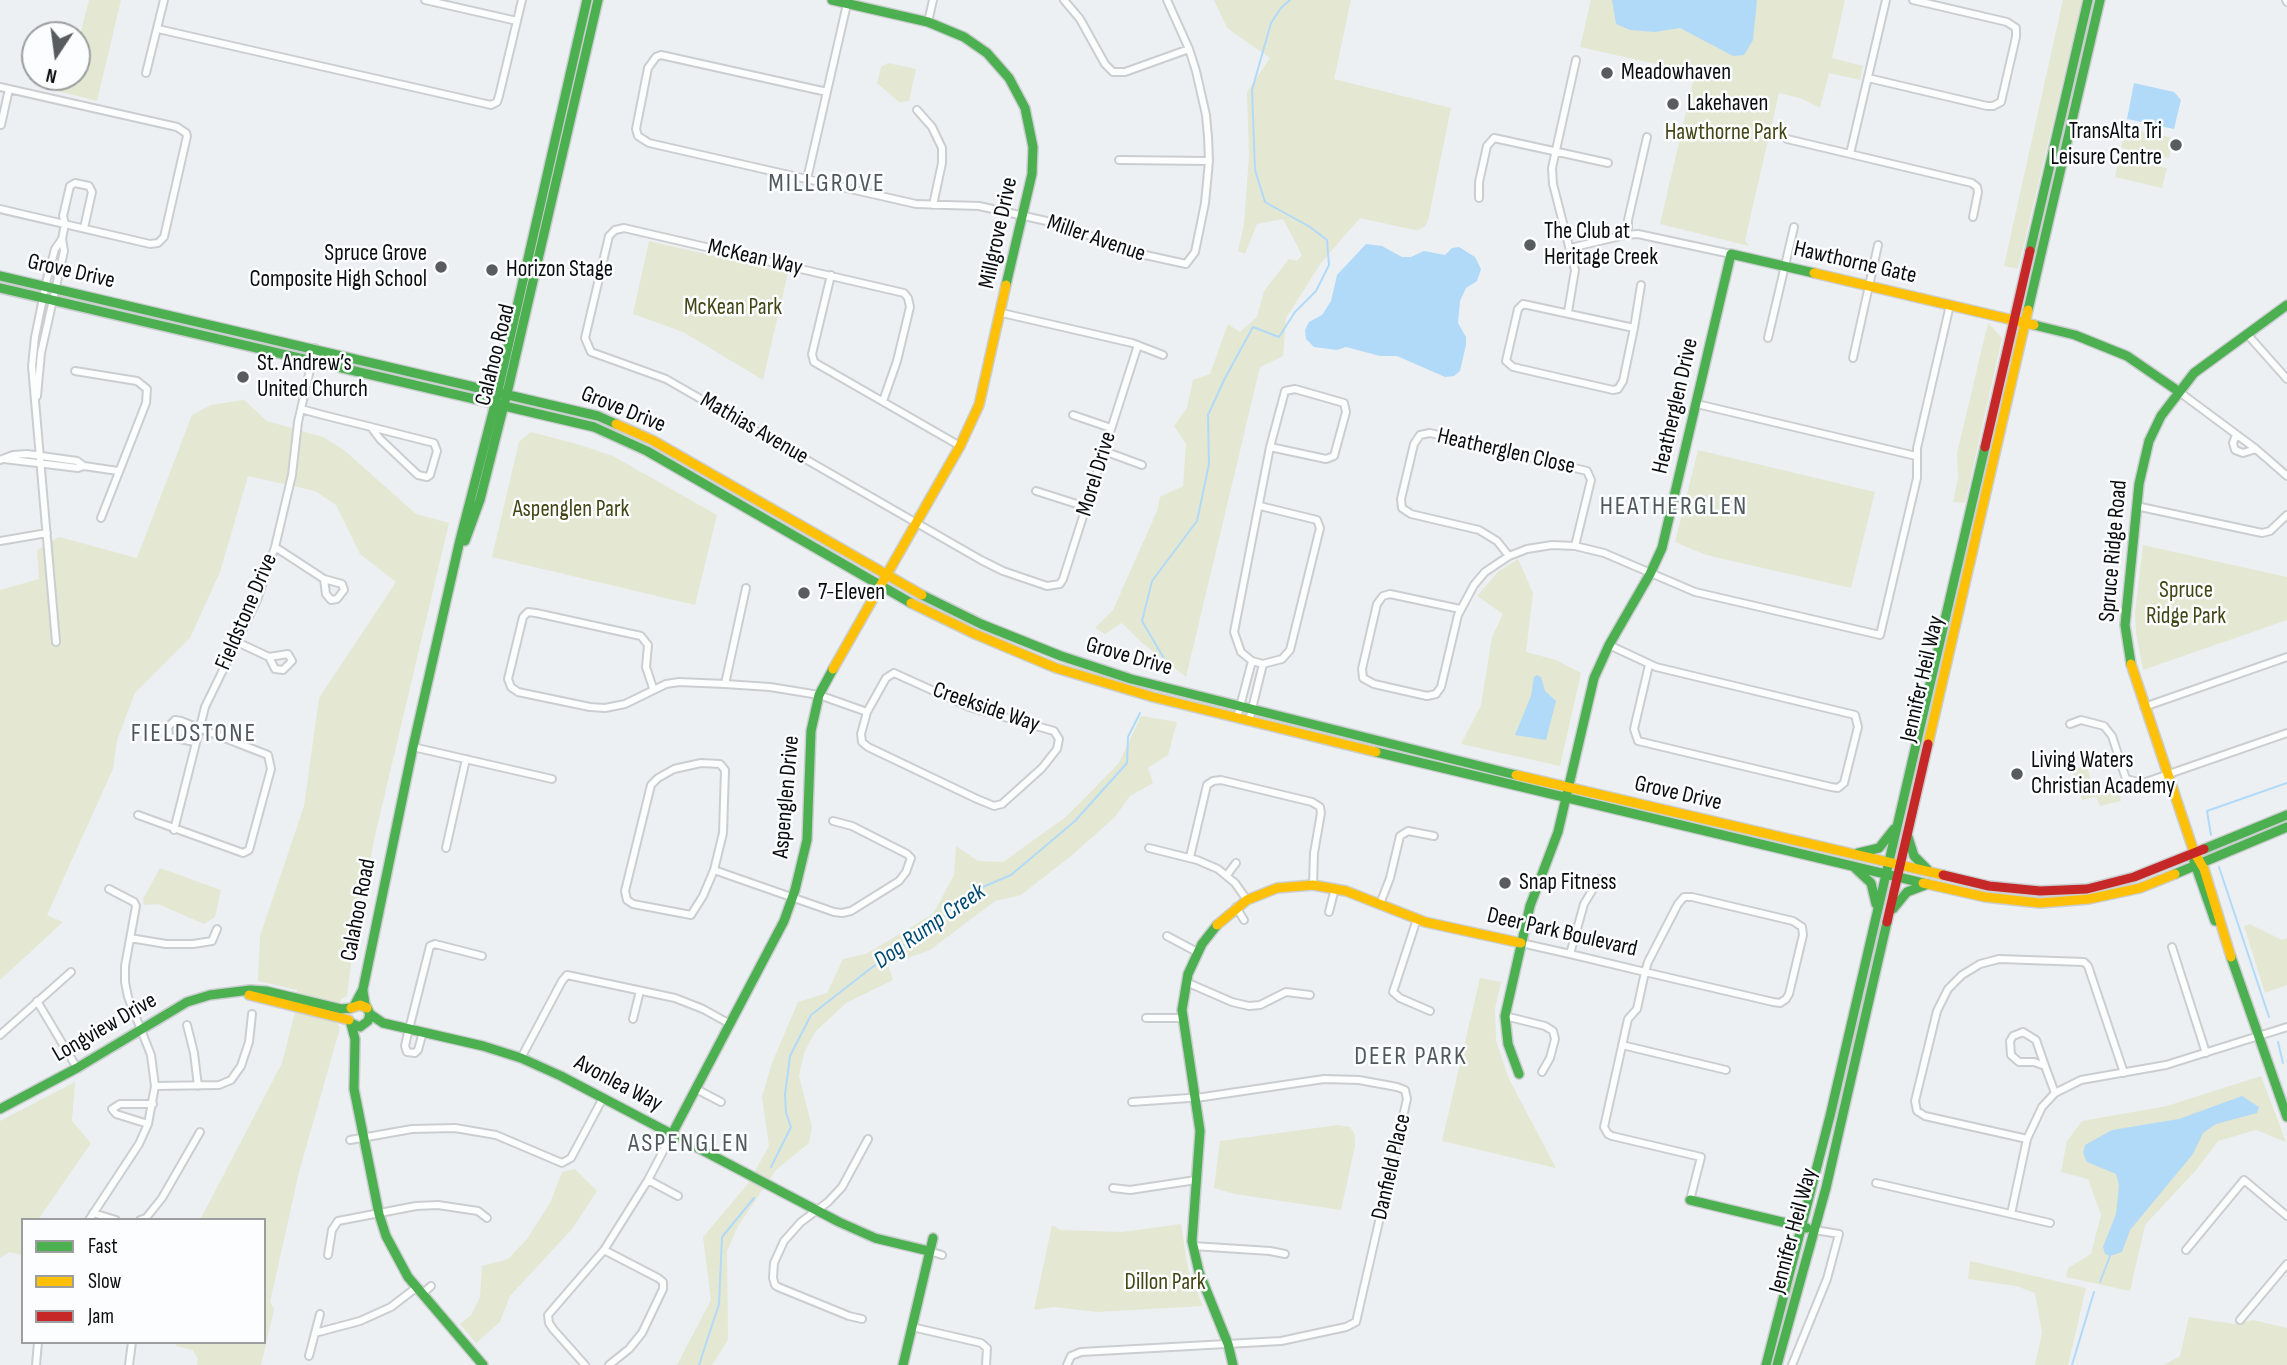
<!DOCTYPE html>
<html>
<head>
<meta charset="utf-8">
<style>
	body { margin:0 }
	#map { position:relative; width:2287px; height:1365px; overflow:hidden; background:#ecf0f3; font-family:"Sofia Sans Condensed",sans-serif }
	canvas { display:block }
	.legend { position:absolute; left:21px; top:1218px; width:245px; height:126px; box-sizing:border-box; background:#fbfdfe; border:2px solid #9b9d9e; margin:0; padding:9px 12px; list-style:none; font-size:21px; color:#0a0d0e }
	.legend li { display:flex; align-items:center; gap:14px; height:35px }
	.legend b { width:35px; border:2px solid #9b9d9e }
	.north { position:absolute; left:21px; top:21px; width:70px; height:70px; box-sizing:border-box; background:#fbfdfe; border:2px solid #9b9d9e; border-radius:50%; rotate:193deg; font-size:19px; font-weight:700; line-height:28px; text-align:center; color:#0a0d0e }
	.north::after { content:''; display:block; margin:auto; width:24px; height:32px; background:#595c5e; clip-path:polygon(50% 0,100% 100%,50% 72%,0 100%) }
</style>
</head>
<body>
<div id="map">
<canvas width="2287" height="1365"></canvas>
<ul class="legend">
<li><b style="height:9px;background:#4caf50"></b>Fast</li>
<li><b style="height:9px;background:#ffc107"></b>Slow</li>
<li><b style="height:9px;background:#c62828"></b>Jam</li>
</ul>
<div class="north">N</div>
</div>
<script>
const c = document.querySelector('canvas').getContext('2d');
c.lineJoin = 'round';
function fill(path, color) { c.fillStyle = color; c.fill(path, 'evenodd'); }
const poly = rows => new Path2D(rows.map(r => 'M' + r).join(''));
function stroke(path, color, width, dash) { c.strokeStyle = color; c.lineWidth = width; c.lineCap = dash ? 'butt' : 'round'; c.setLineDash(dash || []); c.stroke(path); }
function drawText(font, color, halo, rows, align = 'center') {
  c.font = font + ' "Sofia Sans Condensed",sans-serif'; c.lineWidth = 5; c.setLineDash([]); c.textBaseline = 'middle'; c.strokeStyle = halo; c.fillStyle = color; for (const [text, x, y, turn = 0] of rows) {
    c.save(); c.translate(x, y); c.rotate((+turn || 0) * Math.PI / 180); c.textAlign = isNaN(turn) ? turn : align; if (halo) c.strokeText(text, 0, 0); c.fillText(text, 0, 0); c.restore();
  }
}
const green = poly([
	[89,0,121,0,97,101,53,90,56,77,77,77,80,55,77,54,77,47],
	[1214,0,1351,0,1334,79,1451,108,1428,221,1425,226,1418,230,1410,229,1360,218,1321,263,1286,318,1283,356,1260,367,1186,677,1141,642,1122,623,1105,634,1095,628,1113,610,1157,511,1160,497,1183,486,1186,444,1174,426,1187,408,1193,380,1210,374,1228,324,1240,332,1257,317,1264,291,1289,259,1297,261,1302,255,1283,219,1257,224,1245,254,1238,251,1244,225,1249,155,1247,92,1270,58,1227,28],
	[1591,0,1845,0,1832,58,1863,66,1860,80,1829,73,1820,108,1800,98,1779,93,1745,240,1749,246,1660,224,1695,73,1580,47],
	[2063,0,2082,0,2018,269,2004,266],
	[888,63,916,69,909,101,899,102,877,83,881,67],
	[2126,128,2173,138,2169,158,2121,148],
	[2119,157,2167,168,2162,188,2115,177],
	[649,241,788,273,763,380,683,332,633,314],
	[1988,323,2002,338,1965,503,1953,502,1958,478,1957,453],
	[244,400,267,421,323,437,344,450,416,514,449,523,377,827,355,932,347,996,341,999,336,1022,340,1028,299,1172,270,1302,274,1309,261,1365,197,1365,198,1359,193,1350,176,1346,176,1342,264,1342,264,1220,200,1220,282,1063,295,1012,297,990,258,981,260,936,304,806,319,698,396,582,360,554,336,505,315,491,248,476,220,572,190,638,135,693,117,740,113,769,47,915,63,922,0,980,0,590,39,579,37,550,59,537,137,558,192,415,211,405],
	[531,432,577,444,613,456,717,515,695,605,492,557,519,442],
	[1698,450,1875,492,1851,588,1706,555,1675,542],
	[2143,545,2287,577,2287,620,2143,670,2136,633,2135,613],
	[1518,559,1533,593,1526,652,1556,660,1581,673,1560,766,1461,744,1481,705,1492,637,1503,614,1477,596,1499,571],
	[1141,716,1177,722,1168,755,1148,768,1153,783,1130,796,1115,817,1071,856,1021,895,995,901,930,950,888,965,893,980,846,1003,815,1032,804,1053,799,1076,812,1127,809,1143,776,1170,738,1226,727,1251,728,1340,712,1365,677,1365,711,1300,703,1237,747,1185,769,1146,762,1097,772,1063,798,1002,827,993,843,959,866,954,933,914,954,875,956,846,978,861,1003,862,1066,817,1119,763],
	[2086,765,2096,794,2118,788,2121,801,2100,806,2097,798,2094,797,2082,800,2072,771],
	[160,868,221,890,215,917,204,924,158,904,144,905,143,899],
	[2250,924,2282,940,2287,938,2287,985,2265,993,2244,926],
	[1480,978,1501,982,1495,1009,1496,1041,1509,1079,1556,1168,1442,1141],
	[2261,1076,2286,1142,2256,1130,2218,1141,2197,1169,2145,1225,2130,1291,2066,1277,2068,1268,2091,1254,2101,1215,2088,1179,2061,1172,2067,1141,2082,1121,2167,1106],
	[75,1082,72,1121,91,1143,38,1220,23,1220,23,1243,21,1246,23,1247,23,1255,9,1252,0,1258,0,1121],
	[1338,1125,1350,1127,1355,1135,1355,1146,1341,1210,1235,1194,1214,1188,1220,1141],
	[575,1169,597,1191,572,1229,510,1296,500,1322,476,1343,460,1324,471,1315,480,1297,482,1266,508,1259,527,1239,550,1203,562,1172],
	[1181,1224,1188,1269,1203,1306,1097,1312,1054,1307,1034,1310,1052,1225,1060,1230,1122,1232],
	[1970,1261,2086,1288,2068,1365,2035,1365,2042,1333,2035,1293,2016,1286,1968,1279],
	[2189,1317,2234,1324,2253,1320,2287,1328,2287,1365,2164,1365,2180,1356]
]);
const water = poly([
	[1612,0,1757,0,1753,40,1744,55,1733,56,1680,28,1655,32,1630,30,1616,24],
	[2134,83,2174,92,2181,100,2174,129,2127,119],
	[1366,244,1382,246,1402,257,1411,257,1424,251,1445,255,1452,248,1459,247,1475,257,1481,269,1477,281,1466,288,1460,301,1458,323,1466,337,1466,345,1460,371,1454,376,1445,377,1397,356,1380,356,1346,347,1337,350,1314,347,1306,339,1305,330,1309,322,1322,315,1331,301,1337,275],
	[1537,675,1541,677,1545,691,1556,701,1546,740,1515,735,1531,696,1534,677],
	[2242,1096,2259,1107,2257,1113,2216,1124,2203,1133,2193,1154,2130,1230,2122,1252,2110,1256,2105,1254,2103,1247,2116,1214,2119,1185,2116,1174,2087,1162,2083,1153,2085,1145,2112,1130,2179,1119]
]);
const stream = poly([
	[1169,667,1142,621,1152,581,1197,521,1209,464,1208,415,1225,378,1253,327,1279,337,1295,312,1316,291,1329,265,1327,240,1310,227,1265,202,1255,170,1252,90,1271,23,1281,8,1290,0],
	[2211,835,2207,811,2287,783],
	[2219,867,2269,1017],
	[2278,1042,2283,1063],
	[771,1167,791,1127,786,1113,785,1094,790,1056,811,1015,866,972,897,949,924,934,971,892,1011,875,1075,821,1127,763,1128,737,1140,713],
	[2100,1282,2110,1256],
	[699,1365,719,1304,722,1237,754,1198],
	[2072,1365,2094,1292]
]);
const street = poly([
	[425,0,517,21],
	[1064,0,1080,19,1105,64,1113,72,1125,72,1189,49],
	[2286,0,2287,2],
	[928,22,933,0],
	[158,29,491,105,497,102,499,96,522,0],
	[146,73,164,0],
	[1868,78,1987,106,1993,106,2001,102,2016,37,2016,28,2007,22,1913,0],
	[0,87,177,127,186,133,187,136,164,237,158,243,150,244,0,209],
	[827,92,661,55,656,57,648,68,636,129,638,136,649,143,916,204,979,206,1069,226,1118,249,1186,264,1195,252,1205,203,1209,161,1208,137,1206,115,1196,71,1189,49,1167,0],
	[917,110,932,127,942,148,942,163,933,205],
	[1,125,9,89],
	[1787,139,1972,183,1977,187,1978,192,1973,217],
	[1850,154,1886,0],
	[1119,160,1209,161],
	[807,179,847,4],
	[1479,198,1479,182,1487,146,1494,138,1608,163],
	[1628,235,1628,220,1647,137],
	[1570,248,1625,235,1638,234,1731,254],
	[831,275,812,354,814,362,960,446],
	[1568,312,1575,270,1553,184,1552,168,1576,60],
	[1002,313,1132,343,1163,355],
	[1634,328,1523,304,1518,309,1506,361,1513,367,1613,390,1618,389,1623,381,1634,328,1641,285],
	[2247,334,2287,379],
	[1768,338,1794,227],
	[1853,358,1878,245],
	[75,371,137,381,147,389,146,403,101,518],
	[2178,391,2256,449,2287,476],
	[37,396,41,353,64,251,62,239,65,224,63,216,70,186,75,183,89,186,92,192,84,228],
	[883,401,897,361,910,307,908,298,904,293,624,228,615,230,609,236,585,338,591,352,666,379,981,560,1003,571,1047,586,1060,584,1063,579,1138,345],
	[1697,404,1916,456],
	[301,409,323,415,371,427,434,443,437,451,430,475,427,477,418,475,380,439,371,427],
	[1073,415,1111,428],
	[2236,435,2233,443,2235,450,2243,453,2256,449],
	[1104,451,1142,465],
	[4,459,78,468,84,466],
	[0,460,13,455,27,454,77,461,84,466,118,471],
	[1036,491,1086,507],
	[1260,506,1317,520,1320,528,1290,650,1282,659,1263,664,1252,661,1241,652,1234,632,1270,447,1285,391,1295,389,1344,403,1346,412,1334,456,1326,459,1270,447],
	[2136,506,2262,533,2270,531,2287,515],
	[0,541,47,533],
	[275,547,324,579,342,584,344,590,337,599,331,600,326,594,324,579],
	[1509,556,1497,541,1479,530,1411,514,1402,508,1401,499,1414,444,1420,435,1430,433,1587,471,1591,480,1575,546],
	[1460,609,1390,594,1383,596,1377,604,1362,669,1363,678,1374,684,1427,696,1436,694,1441,687,1458,615,1474,585,1485,572,1509,556,1527,549,1552,545,1575,546,1604,553,1695,592,1880,635,1917,478,1917,448,1950,305],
	[56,642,32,366,35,337,47,279,55,249,62,239],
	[237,642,269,657,288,654,292,661,283,670,275,669,269,657],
	[1609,645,1656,667,1855,715,1858,727,1844,783,1838,788,1831,787,1638,741,1634,729,1649,665],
	[894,673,969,707,1054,731,1059,739,1057,749,1042,768,1002,804,994,806,977,799,868,747,862,742,861,734,867,712,886,678,894,673],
	[725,684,746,588],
	[653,688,646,667,648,645,641,636,536,613,528,612,523,617,508,679,511,687,518,692,590,707,605,708,625,704,666,684,679,682,725,684,770,687,819,695,867,712],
	[2144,707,2287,657],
	[1237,718,1252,661],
	[1249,721,1263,664],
	[2070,724,2081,720,2104,726,2112,736,2126,779,2143,783,2287,733],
	[413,747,552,779],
	[701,763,720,764,725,770,723,833,714,870,703,896,691,915,633,904,627,900,625,891,651,785,658,778,674,769,701,763],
	[138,815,243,853,249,850,271,769,268,755,181,721,175,720,168,727,169,737,195,742],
	[174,830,205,707,257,600,275,547,292,475,298,422,315,348],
	[446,848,466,759],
	[1149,848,1197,860,1218,869,1235,883,1247,900],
	[1190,857,1207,785,1213,781,1221,780,1312,802,1320,807,1321,813,1314,853,1313,885],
	[714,870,834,912,842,913,851,911,899,881,906,872,911,858,907,854,852,826,833,821],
	[1227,875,1236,863],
	[1380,904,1390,878,1400,836,1408,831,1434,836],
	[1236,907,1244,920],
	[1329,912,1335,888],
	[1417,919,1393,992,1400,998,1430,1011],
	[1167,936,1197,952],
	[130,938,166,944,193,944,212,941,217,929],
	[1521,943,1570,954,1645,972,1773,1002,1780,1003,1786,999,1789,994,1803,935,1802,927,1793,921,1692,897,1684,897,1678,904,1648,962,1645,972,1637,1009,1628,1019,1604,1127,1608,1134,1612,1136,1701,1157,1690,1200],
	[2172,947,2206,1053],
	[1570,954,1584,904,1599,879],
	[1186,982,1232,1002,1249,1006,1260,1005,1286,992,1310,995],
	[37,1001,77,1068],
	[1505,1016,1545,1026,1553,1031,1555,1039,1550,1058,1542,1072],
	[1146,1018,1183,1018],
	[633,1019,640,991],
	[187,1025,194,1053,198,1086],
	[423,1032,418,1050,415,1053,407,1052,405,1046,407,1037,430,946,435,944,482,956],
	[2023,1032,2036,1040,2045,1066,2034,1062,2019,1062,2011,1055,2010,1041,2013,1036,2023,1032],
	[0,1035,71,972],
	[1622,1045,1726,1070],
	[521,1058,562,981,567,975,675,998,703,1009,730,1024],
	[2045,1066,2055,1093],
	[155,1086,219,1085,231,1080,241,1066,249,1042,252,1014],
	[696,1089,721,1102],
	[148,1124,116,1114,112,1109,120,1104,153,1104],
	[2027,1139,1925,1116,1917,1111,1915,1101,1937,1011,1948,989,1962,975,1980,964,1999,959,2084,962,2088,966,2124,1073],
	[350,1140,412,1129,455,1128,496,1135,562,1163,571,1158,603,1098],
	[648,1180,678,1196],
	[1876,1183,2050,1223],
	[1113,1188,1130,1190,1196,1180],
	[93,1213,116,1220],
	[2011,1214,2027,1139,2042,1107,2055,1093,2081,1080,2166,1065,2287,1027],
	[89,1220,139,1144,148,1124,155,1086,151,1055,128,997,125,982,125,966,136,906,134,902,109,889],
	[140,1220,146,1218,162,1198,200,1132],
	[1193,1246,1270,1251,1285,1254],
	[604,1250,658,1278,663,1282,663,1289,642,1333,629,1349,609,1365],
	[2186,1250,2244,1180,2287,1216],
	[929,1251,942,1255],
	[328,1255,332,1230,338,1221,416,1206,438,1205,478,1211,487,1218],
	[422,1294,431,1286],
	[862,1319,849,1316,778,1287,775,1285,773,1278,774,1263,784,1241,801,1222,828,1202,842,1187,868,1139],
	[2240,1320,2287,1264],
	[912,1327,981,1343,987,1348,986,1365],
	[315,1333,320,1314],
	[309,1356,315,1333,360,1321,391,1307,417,1287],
	[36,1365,38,1342],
	[129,1365,132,1342],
	[585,1365,553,1329,549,1323,548,1315,604,1250,648,1180,672,1134],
	[1067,1365,1071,1356,1081,1352,1281,1341,1346,1327,1356,1322,1407,1099,1405,1090,1397,1087,1359,1080,1324,1079,1203,1097,1132,1102],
	[1792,1365,1827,1279,1839,1234,1815,1230]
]);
const fast = poly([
	[832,0,928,22,964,37,987,53,1009,78,1025,108,1033,147,1032,174,1006,285],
	[2030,251,2088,0],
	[0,276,598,416,616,424],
	[0,288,594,427,647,451,911,603],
	[2028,310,2100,0],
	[2034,325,2075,335,2127,356,2178,391],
	[465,541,480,500,509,385,598,0],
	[922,595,981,624,1061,656,1131,679,1516,775],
	[2131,664,2125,625,2139,484,2149,441,2161,416,2194,373,2287,305],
	[1376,752,1923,883],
	[1908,837,1914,856,1927,869],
	[2204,849,2287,815],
	[1858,853,1879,848,1894,829],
	[2194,861,2215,921],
	[1856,869,1871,883,1876,904],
	[2175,874,2287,827],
	[1893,909,1907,892,1928,884],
	[1217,925,1202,944,1188,974,1182,1010,1200,1131,1192,1241,1199,1272,1228,1344,1233,1365],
	[2231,957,2287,1117],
	[354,1006,363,989,413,747,460,540,494,408,587,0],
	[370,1014,383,1023,483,1046,521,1058,561,1076,839,1222,875,1238,929,1251],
	[351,1023,360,1027,368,1021,370,1014,365,1004,363,991],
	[351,1024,355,1039,354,1089,379,1214,386,1236,408,1277,483,1365],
	[1519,1074,1508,1044,1505,1016,1530,906,1558,832,1594,678,1609,645,1650,574,1662,548,1731,254,1814,273],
	[0,1109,77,1068,187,1002,210,995,250,990,266,991,341,1009,351,1008],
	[672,1134,784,921,795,890,807,840,811,731,819,695,833,669],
	[1690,1200,1807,1228],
	[903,1365,933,1238],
	[1766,1365,1830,1116,1985,447],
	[1777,1365,1826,1188,1887,922]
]);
const slow = poly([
	[1814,273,2034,325],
	[616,424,652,440,922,595],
	[911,603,975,634,1056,668,1153,697,1376,752],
	[2131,664,2194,852,2204,869,2231,957],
	[833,669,960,446,979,405,1006,285],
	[1928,744,2028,310],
	[1516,775,1943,875],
	[1923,883,1985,897,2040,903,2089,899,2140,888,2175,874],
	[1217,925,1247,900,1277,888,1313,885,1346,891,1425,922,1521,943],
	[249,995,349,1020],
	[351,1008,360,1005,367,1008]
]);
const jam = poly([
	[1985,447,2030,251],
	[1943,875,1989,886,2040,891,2087,889,2134,877,2204,849],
	[1887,922,1928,744]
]);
const markers = [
	[1607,73,7,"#595c5e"],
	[1673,104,7,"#595c5e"],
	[2176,145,7,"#595c5e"],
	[1530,245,7,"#595c5e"],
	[441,267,7,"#595c5e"],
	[492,270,7,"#595c5e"],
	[243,377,7,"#595c5e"],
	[804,593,7,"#595c5e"],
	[2017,774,7,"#595c5e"],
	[1505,883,7,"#595c5e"]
];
const poiNames = [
	["Meadowhaven",1621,73],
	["Lakehaven",1687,104],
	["TransAlta Tri",2162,132,"right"],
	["Leisure Centre",2162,158,"right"],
	["The Club at",1544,232],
	["Heritage Creek",1544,258],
	["Spruce Grove",427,254,"right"],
	["Composite High School",427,280,"right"],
	["Horizon Stage",506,270],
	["St. Andrew’s",257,364],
	["United Church",257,390],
	["7-Eleven",818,593],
	["Living Waters",2031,761],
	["Christian Academy",2031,787],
	["Snap Fitness",1519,883]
];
const parkNames = [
	["Hawthorne Park",1726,133],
	["McKean Park",733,308],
	["Aspenglen Park",571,510],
	["Spruce",2186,591],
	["Ridge Park",2186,617],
	["Dillon Park",1165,1283]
];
const streetNames = [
	["Millgrove Drive",999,233,-78],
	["Miller Avenue",1096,239,19],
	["McKean Way",755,258,13],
	["Hawthorne Gate",1855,263,13],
	["Grove Drive",71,272,13],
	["Calahoo Road",496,355,-76],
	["Heatherglen Drive",1676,406,-77],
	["Grove Drive",623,410,22],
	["Mathias Avenue",754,429,30],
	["Heatherglen Close",1506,452,13],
	["Morel Drive",1097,474,-73],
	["Spruce Ridge Road",2114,551,-85],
	["Fieldstone Drive",247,612,-67],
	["Grove Drive",1129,657,16],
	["Jennifer Heil Way",1923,679,-77],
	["Creekside Way",986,708,19],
	["Grove Drive",1678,794,13],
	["Aspenglen Drive",787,797,-85],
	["Calahoo Road",359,910,-79],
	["Deer Park Boulevard",1562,933,13],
	["Longview Drive",105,1028,-30],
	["Avonlea Way",618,1084,28],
	["Danfield Place",1392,1167,-77],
	["Jennifer Heil Way",1794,1231,-75]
];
const waterNames = [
	["Dog Rump Creek",930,927,-35]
];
const quarterNames = [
	["MILLGROVE",827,184],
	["HEATHERGLEN",1674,507],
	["FIELDSTONE",194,734],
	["DEER PARK",1411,1057],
	["ASPENGLEN",689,1144]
];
fill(green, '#e4e7d1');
fill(water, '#b1daf9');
stroke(stream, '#b1daf9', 2);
stroke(street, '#cbced0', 10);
stroke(fast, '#cbced0', 12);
stroke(slow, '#cbced0', 12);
stroke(jam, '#cbced0', 12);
stroke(street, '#fcfdfd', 6);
stroke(fast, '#4caf50', 9);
stroke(slow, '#ffc107', 9);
stroke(jam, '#c62828', 9);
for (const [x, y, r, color] of markers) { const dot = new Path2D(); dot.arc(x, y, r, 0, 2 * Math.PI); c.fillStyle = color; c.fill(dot); stroke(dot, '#fbfdfe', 2.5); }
drawText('23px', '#0a0d0e', '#fbfdfe', poiNames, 'left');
drawText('23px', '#444514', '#fbfdfe', parkNames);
drawText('23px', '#0a0d0e', '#fbfdfe', streetNames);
drawText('italic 24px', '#004a71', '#fbfdfe', waterNames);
c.letterSpacing = '2px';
drawText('26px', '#52595d', '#fbfdfe', quarterNames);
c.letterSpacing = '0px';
</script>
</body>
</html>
